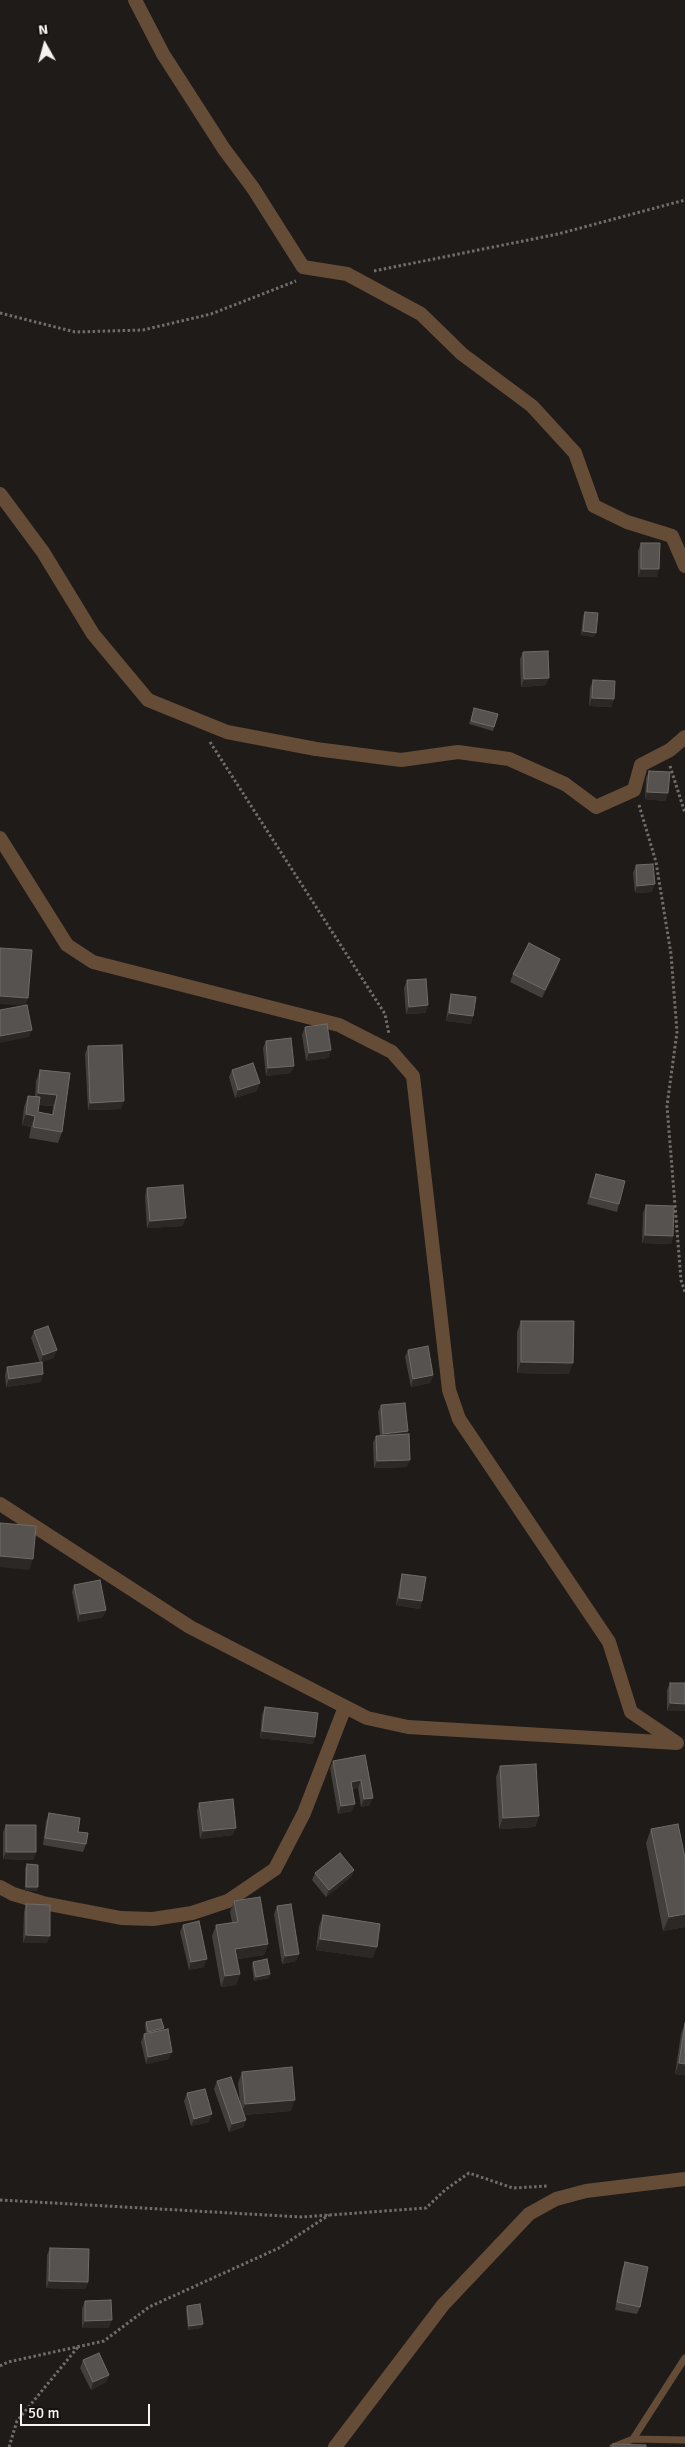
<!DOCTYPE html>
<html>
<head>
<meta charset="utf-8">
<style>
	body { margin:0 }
	#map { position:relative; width:685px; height:2447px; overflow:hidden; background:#1f1b19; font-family:Signika,sans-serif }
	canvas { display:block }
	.north { position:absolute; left:20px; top:20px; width:50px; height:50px; -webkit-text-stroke:4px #161210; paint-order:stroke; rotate:353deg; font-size:14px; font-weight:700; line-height:20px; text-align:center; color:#f6f3f1 }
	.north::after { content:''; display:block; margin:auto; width:18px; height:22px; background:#f6f3f1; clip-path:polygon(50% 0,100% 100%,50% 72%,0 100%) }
	.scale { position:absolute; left:20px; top:2404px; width:130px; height:22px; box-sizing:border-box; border:2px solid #f6f3f1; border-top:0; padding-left:6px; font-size:15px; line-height:18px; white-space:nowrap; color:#f6f3f1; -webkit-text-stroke:4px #161210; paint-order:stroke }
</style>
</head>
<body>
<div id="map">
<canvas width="685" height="2447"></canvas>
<div class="north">N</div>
<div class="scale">50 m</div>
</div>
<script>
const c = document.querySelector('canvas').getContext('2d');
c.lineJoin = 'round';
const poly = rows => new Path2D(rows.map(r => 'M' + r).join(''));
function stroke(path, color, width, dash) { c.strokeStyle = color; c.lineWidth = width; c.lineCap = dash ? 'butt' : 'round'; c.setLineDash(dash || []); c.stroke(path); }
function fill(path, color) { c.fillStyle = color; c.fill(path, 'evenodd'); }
const path = poly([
	[374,271,558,234,685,200],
	[0,313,75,332,143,330,211,314,296,281],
	[210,742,385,1014,389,1034],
	[670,766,685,813],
	[639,805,656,862,671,954,677,1032,667,1106,681,1280,685,1292],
	[0,2200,302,2217,426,2208,445,2190,469,2173,513,2188,548,2186],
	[0,2366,8,2362,104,2341,149,2307,279,2248,329,2215],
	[9,2447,17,2421,78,2347]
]);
const service = poly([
	[685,2358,633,2439,685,2440],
	[613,2447,633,2439]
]);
const minor = poly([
	[135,0,163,54,224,149,253,188,303,267,347,274,421,314,462,354,532,406,575,453,594,506,627,522,672,536,685,566],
	[0,494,43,552,93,634,148,700,227,732,316,749,401,760,458,752,509,759,565,784,596,807,634,790,641,765,670,750,685,737],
	[0,838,67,945,93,962,339,1025,392,1052,413,1076,449,1390,459,1419,609,1642,631,1712,677,1743],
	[0,1504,190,1627,367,1718,408,1727,677,1743],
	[0,1887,13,1894,43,1903,121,1918,153,1919,192,1913,228,1901,275,1869,304,1813,345,1707],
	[335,2447,443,2305,529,2214,556,2199,586,2191,685,2179]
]);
const wall = poly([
	[641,543,657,577,638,577,638,551],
	[585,612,594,637,581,635,583,616],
	[523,652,546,685,521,687,520,659],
	[593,680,614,699,611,707,589,706,590,688],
	[474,708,498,714,493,731,469,724],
	[649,771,668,793,665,801,645,799,646,778],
	[636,865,652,892,635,893,633,873],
	[558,967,542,998,510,982,513,974],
	[407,980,428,1005,425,1013,406,1014,404,988],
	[451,994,473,1016,471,1024,446,1021,449,1001],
	[305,1027,331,1050,328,1058,306,1061,302,1035],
	[266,1041,291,1073,266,1076,263,1048],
	[88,1046,121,1109,88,1110,85,1054],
	[40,1070,70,1073,62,1132,58,1143,29,1138,31,1127,22,1125,24,1107,28,1096,35,1097,36,1081],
	[39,1105,53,1106,52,1114,38,1112],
	[232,1070,257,1091,235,1098,229,1077],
	[596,1174,619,1204,617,1212,587,1204,593,1182],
	[147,1188,183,1226,147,1228,145,1196],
	[646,1205,673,1236,671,1244,642,1243,643,1213],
	[521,1321,569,1374,517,1373,517,1332],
	[34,1331,54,1358,41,1362,41,1382,6,1387,5,1375,7,1367,40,1363,31,1338],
	[408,1350,433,1375,430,1383,411,1387,405,1357],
	[381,1405,408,1431,406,1435,407,1467,374,1468,373,1443,376,1436,380,1436,378,1412],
	[402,1574,422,1601,420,1609,396,1605,400,1581],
	[74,1585,106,1610,103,1617,78,1622,72,1592],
	[670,1683,685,1711,667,1711,667,1690],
	[265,1707,313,1744,260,1738,262,1714],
	[365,1755,370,1805,361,1807,358,1788,352,1789,352,1811,338,1814,330,1768,333,1761],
	[500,1766,539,1816,535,1827,499,1829,496,1777],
	[199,1803,233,1835,200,1839,197,1811],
	[49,1813,78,1832,86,1844,83,1852,43,1845,46,1821],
	[6,1825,36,1852,33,1860,3,1859,3,1832],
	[651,1829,685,1927,663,1931,646,1843],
	[27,1864,38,1887,36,1891,25,1891,25,1868],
	[354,1870,351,1877,326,1897,312,1880,315,1873],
	[234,1901,268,1944,264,1955,237,1959,240,1974,236,1985,221,1987,212,1936,216,1925,232,1922,230,1912],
	[26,1904,47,1943,23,1943,24,1912],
	[277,1906,299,1954,296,1961,282,1964,274,1914],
	[323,1915,373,1958,316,1950,319,1926],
	[183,1925,204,1967,189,1970,180,1932],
	[253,1962,269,1978,254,1981,252,1966],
	[146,2022,164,2028,164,2030,169,2059,146,2064,141,2042,144,2034,146,2034,145,2026],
	[685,2023,685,2075,675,2074,681,2034],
	[242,2072,291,2111,244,2115,246,2120,243,2127,229,2132,214,2089,217,2081,240,2102,238,2083],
	[187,2093,209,2122,191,2126,184,2101],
	[50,2248,88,2282,85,2289,46,2288,47,2255],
	[625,2262,640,2307,637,2314,615,2310,622,2270],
	[85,2301,109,2328,82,2328,82,2309],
	[187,2306,203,2324,201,2328,188,2330,186,2310],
	[83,2360,109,2375,106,2382,91,2390,80,2368]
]);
const shadedWall = poly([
	[641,569,659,569,657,577,638,577],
	[583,631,596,633,594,637,581,635],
	[549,678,546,685,521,687,524,679],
	[592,698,614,699,611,707,589,706],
	[647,792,668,793,665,801,645,799],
	[655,884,652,892,635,893,637,886],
	[560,959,558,967,542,998,545,990],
	[0,996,28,998,25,1006,0,1004],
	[428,1005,425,1013,406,1014,409,1007],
	[449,1013,473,1016,471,1024,446,1021],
	[32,1030,29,1037,0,1043,0,1036],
	[331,1050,328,1058,306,1061,309,1053],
	[294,1066,291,1073,266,1076,268,1068],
	[260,1083,257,1091,235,1098,238,1090],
	[38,1093,57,1095,53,1106,34,1104],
	[124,1101,121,1109,88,1110,90,1103],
	[26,1114,35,1116,31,1127,22,1125],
	[186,1218,183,1226,147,1228,150,1221],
	[645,1235,673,1236,671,1244,642,1243],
	[57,1350,54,1358,40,1363,43,1355],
	[521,1362,573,1363,569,1374,517,1373],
	[43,1374,41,1382,6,1387,9,1379],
	[433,1375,430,1383,411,1387,413,1379],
	[408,1431,405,1439,381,1441,383,1434],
	[410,1460,407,1467,374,1468,377,1461],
	[0,1556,33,1559,29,1570,0,1567],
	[399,1598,422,1601,420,1609,396,1605],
	[106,1610,103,1617,78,1622,80,1614],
	[670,1703,685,1704,685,1711,667,1711],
	[262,1731,315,1737,313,1744,260,1738],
	[361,1780,358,1788,348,1789,351,1782],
	[373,1798,370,1805,361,1807,364,1799],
	[355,1804,352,1811,338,1814,341,1806],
	[539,1816,535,1827,499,1829,503,1818],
	[236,1828,233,1835,200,1839,203,1831],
	[6,1852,36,1852,33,1860,3,1859],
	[354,1870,351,1877,326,1897,329,1890],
	[26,1887,38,1887,36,1891,25,1891],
	[685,1914,685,1927,663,1931,669,1917],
	[26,1935,50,1936,47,1943,23,1943],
	[320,1939,377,1947,373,1958,316,1950],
	[268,1944,264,1955,231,1960,235,1949],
	[299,1954,296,1961,282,1964,285,1956],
	[207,1959,204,1967,189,1970,191,1962],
	[240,1974,236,1985,221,1987,225,1976],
	[270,1974,269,1978,254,1981,256,1977],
	[164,2028,163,2032,147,2036,148,2032],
	[172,2052,169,2059,146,2064,148,2057],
	[679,2063,685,2064,685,2075,675,2074],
	[295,2100,291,2111,241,2115,245,2104],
	[212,2114,209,2122,191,2126,194,2119],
	[246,2120,243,2127,229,2132,232,2124],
	[49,2281,88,2282,85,2289,46,2288],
	[112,2320,109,2328,82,2328,85,2321],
	[203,2324,201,2328,188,2330,189,2326],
	[109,2375,106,2382,91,2390,93,2382]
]);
const building = poly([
	[641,543,660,543,659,569,641,569,641,543],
	[585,612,598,613,596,633,583,631,585,612],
	[548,651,549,678,524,679,523,652,548,651],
	[593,680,615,681,614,699,592,698,593,680],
	[474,708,498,714,494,727,471,721,474,708],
	[649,771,670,772,668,793,647,792,649,771],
	[653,864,655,884,637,886,636,865,653,864],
	[529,943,560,959,545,990,513,974,529,943],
	[0,948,32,950,28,998,0,996,0,948],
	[426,979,428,1005,409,1007,407,980,426,979],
	[451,994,476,997,473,1016,449,1013,451,994],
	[27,1005,32,1030,0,1036,0,1010,27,1005],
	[327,1024,331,1050,309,1053,305,1027,327,1024],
	[291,1038,294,1066,268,1068,266,1041,291,1038],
	[122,1045,124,1101,90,1103,88,1046,122,1045],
	[253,1063,260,1083,238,1090,232,1070,253,1063],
	[40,1070,70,1073,62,1132,33,1127,35,1116,26,1114,28,1096,40,1097,38,1112,53,1115,57,1095,38,1093,40,1070],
	[596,1174,625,1181,619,1204,590,1197,596,1174],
	[183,1185,186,1218,150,1221,147,1188,183,1185],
	[646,1205,674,1206,673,1236,645,1235,646,1205],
	[521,1321,574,1321,573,1363,521,1362,521,1321],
	[48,1326,57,1350,43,1355,34,1331,48,1326],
	[428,1346,433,1375,413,1379,408,1350,428,1346],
	[42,1362,43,1374,9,1379,7,1367,42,1362],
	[405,1403,408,1431,383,1434,381,1405,405,1403],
	[409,1434,410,1460,377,1461,376,1436,409,1434],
	[0,1523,36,1526,33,1559,0,1556,0,1523],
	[402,1574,426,1577,422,1601,399,1598,402,1574],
	[100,1580,106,1610,80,1614,74,1585,100,1580],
	[670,1683,685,1683,685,1704,670,1703,670,1683],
	[265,1707,318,1713,315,1737,262,1731,265,1707],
	[365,1755,373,1798,364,1799,361,1780,351,1782,355,1804,341,1806,333,1761,365,1755],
	[536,1764,539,1816,503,1818,500,1766,536,1764],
	[233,1799,236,1828,203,1831,199,1803,233,1799],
	[49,1813,80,1818,78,1832,88,1833,86,1844,45,1838,49,1813],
	[678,1824,685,1858,685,1914,669,1917,651,1829,678,1824],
	[6,1825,36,1825,36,1852,6,1852,6,1825],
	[340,1853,354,1870,329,1890,315,1873,340,1853],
	[27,1864,38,1865,38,1887,26,1887,27,1864],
	[260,1897,268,1944,235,1949,240,1974,225,1976,216,1925,238,1922,234,1901,260,1897],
	[26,1904,50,1905,50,1936,26,1935,26,1904],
	[291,1904,299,1954,285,1956,277,1906,291,1904],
	[323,1915,380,1924,377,1947,320,1939,323,1915],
	[199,1921,207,1959,191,1962,183,1925,199,1921],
	[267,1959,270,1974,256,1977,253,1962,267,1959],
	[161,2019,164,2028,148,2032,146,2022,161,2019],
	[685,2023,685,2064,679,2063,685,2023],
	[168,2029,172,2052,148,2057,144,2034,168,2029],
	[292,2067,295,2100,245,2104,242,2072,292,2067],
	[231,2077,246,2120,232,2124,217,2081,231,2077],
	[205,2089,212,2114,194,2119,187,2093,205,2089],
	[50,2248,89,2249,88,2282,49,2281,50,2248],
	[625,2262,648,2267,640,2307,617,2302,625,2262],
	[111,2300,112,2320,85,2321,85,2301,111,2300],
	[200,2304,203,2324,189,2326,187,2306,200,2304],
	[99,2353,109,2375,93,2382,83,2360,99,2353],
	[613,2444,646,2445,646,2447,613,2447,613,2444]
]);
stroke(path, '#706d6b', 3, [2.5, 2.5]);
stroke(service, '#654c37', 7);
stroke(minor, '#654c37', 14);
fill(wall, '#433f3c');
fill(shadedWall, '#2c2826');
fill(building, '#56524f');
stroke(building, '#6f6b68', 1);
</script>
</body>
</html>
